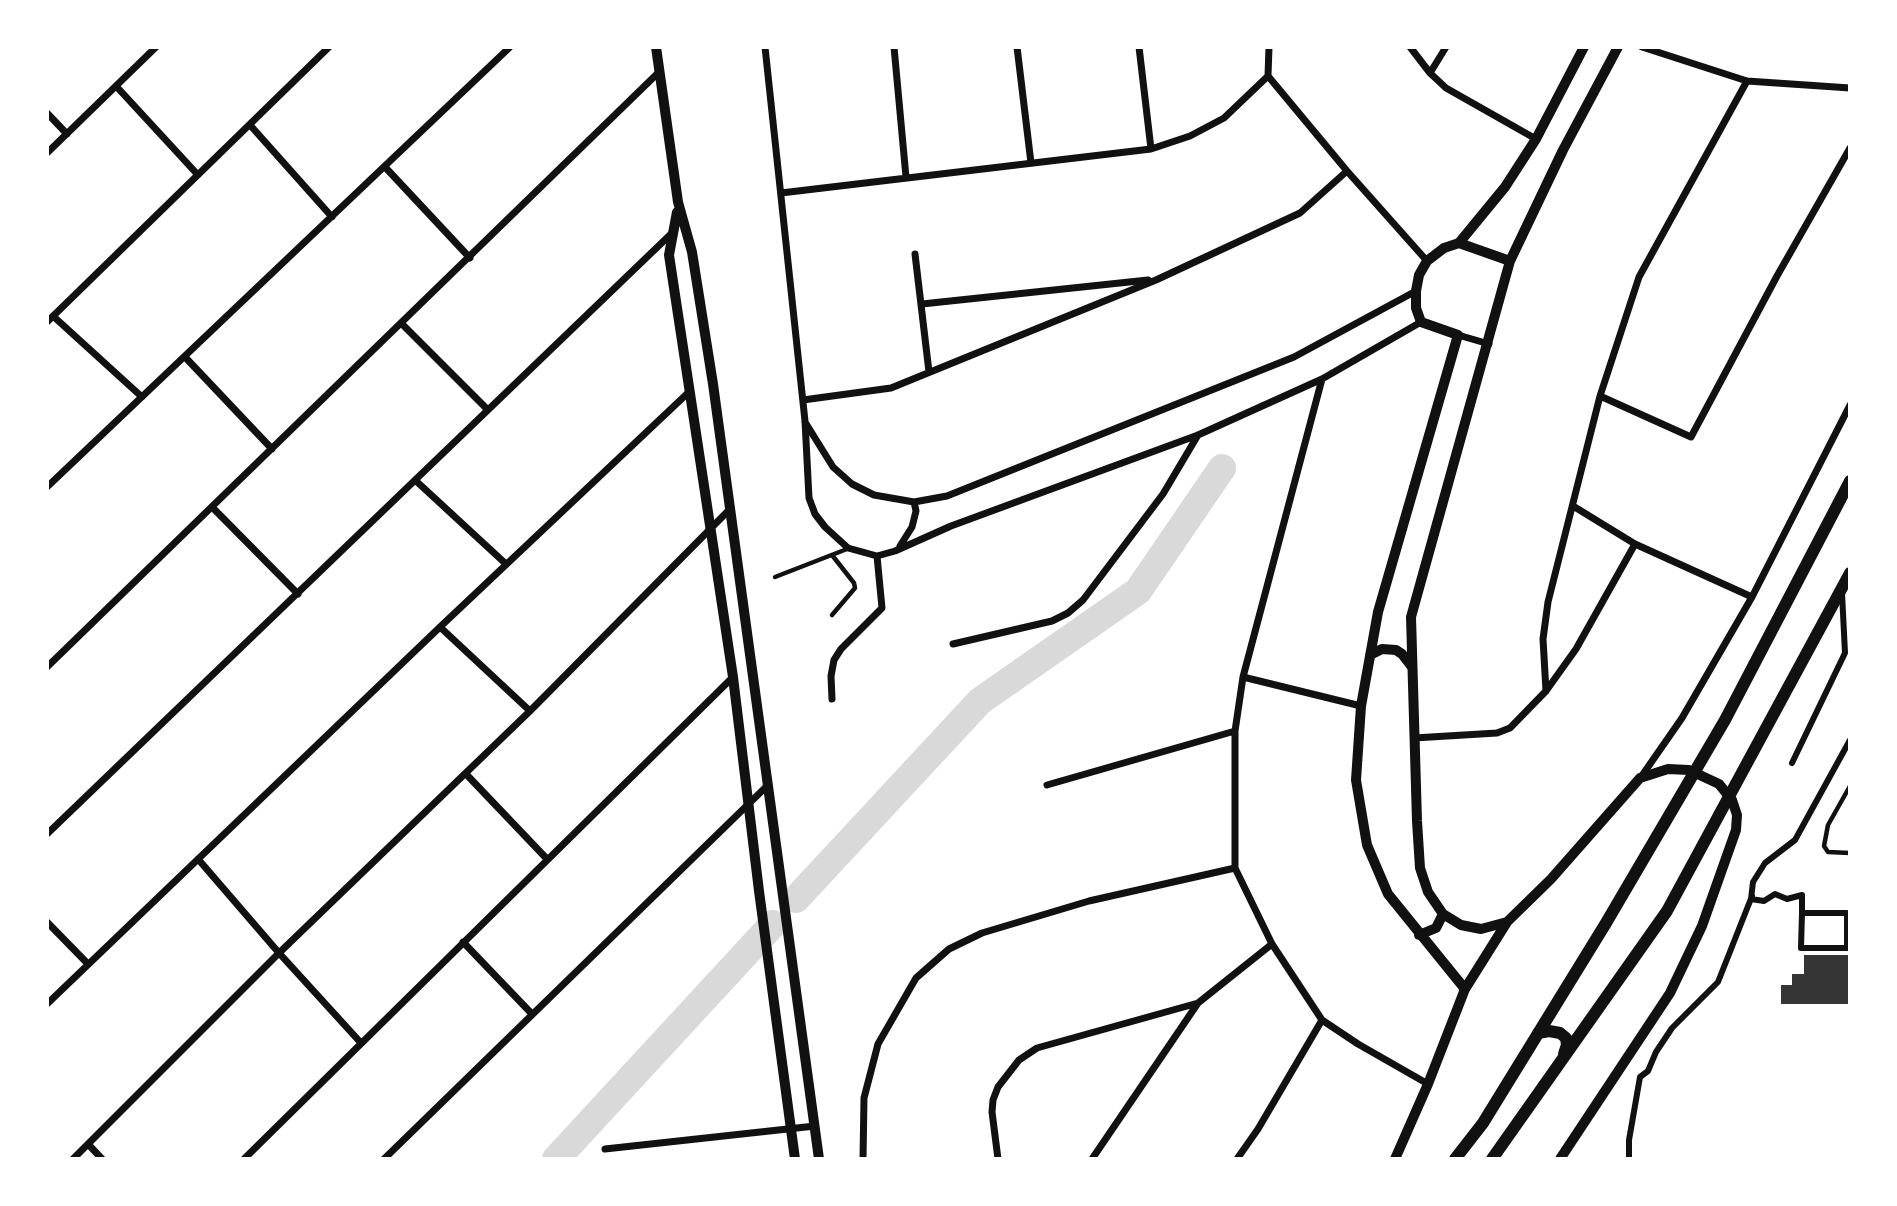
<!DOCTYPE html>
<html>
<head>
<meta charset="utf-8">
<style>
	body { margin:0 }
	#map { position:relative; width:1897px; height:1206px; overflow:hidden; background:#fff; font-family:Cabin,sans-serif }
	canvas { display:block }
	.frame { position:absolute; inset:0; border:49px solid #fff; pointer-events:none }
</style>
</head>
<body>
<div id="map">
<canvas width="1897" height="1206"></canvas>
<div class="frame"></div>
</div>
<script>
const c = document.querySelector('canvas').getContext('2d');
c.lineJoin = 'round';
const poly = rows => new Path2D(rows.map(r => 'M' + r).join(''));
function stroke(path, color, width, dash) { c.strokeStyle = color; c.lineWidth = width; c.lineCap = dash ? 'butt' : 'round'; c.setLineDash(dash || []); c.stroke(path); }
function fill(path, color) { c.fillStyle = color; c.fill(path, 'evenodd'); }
const river = poly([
	[796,899,980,701,1138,591,1222,468],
	[556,1159,773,924]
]);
const building = poly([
	[1804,955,1850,955,1850,1004,1781,1004,1781,985,1792,985,1792,974,1804,974]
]);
const service = poly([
	[832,555,854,583,855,588,832,615],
	[775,577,847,549],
	[1850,786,1828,825,1824,846,1828,852,1850,853]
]);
const pedestrian = poly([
	[1792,763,1845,653,1842,593],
	[1802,913,1802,895,1787,899,1775,894,1764,901,1751,899,1753,882,1765,863,1795,840,1850,740],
	[1847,948,1847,913,1802,913,1801,948,1850,948],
	[1629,1159,1629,1140,1640,1077,1648,1071,1656,1052,1672,1028,1718,982,1752,896]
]);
const minor = poly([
	[765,47,805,421,809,498,815,514,825,527,848,548,877,556,895,551,951,526,1198,435,1322,379,1421,322],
	[894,47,906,177],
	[1017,47,1031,163],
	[1139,47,1151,149],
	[1269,47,1268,76,1347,171,1427,261],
	[1410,47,1430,73,1446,88,1536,139],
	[1642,47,1747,81,1850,88],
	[1430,73,1446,47],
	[116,86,198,175],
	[47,113,67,134],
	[250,125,332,217],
	[47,153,156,47],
	[385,167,470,258],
	[781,193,1151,149,1190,136,1224,118,1268,76],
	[915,254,929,372],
	[922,304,1148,280],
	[53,316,142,397],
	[47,322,329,47],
	[402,324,488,410],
	[1458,335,1489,344],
	[185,357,272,449],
	[1322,379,1243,677,1235,731,1235,868,1272,944,1322,1020,1358,1044,1428,1084],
	[1600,396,1691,437,1777,276,1850,148],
	[803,400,891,388,1156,280,1300,213,1347,171],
	[805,422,833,467,852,484,874,495,914,502,947,496,1294,357,1416,291],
	[415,480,506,564],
	[47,487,510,47],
	[1573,506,1635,544,1752,597],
	[212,507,298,594],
	[900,546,912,527,916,511,914,502],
	[440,627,530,711],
	[953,644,1052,621,1068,613,1083,600,1163,494,1198,435],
	[47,667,659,72],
	[1243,677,1361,706],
	[1546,691,1543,639,1548,602,1600,396,1639,277,1747,81],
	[832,699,831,676,834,660,841,649,882,608,877,556],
	[1414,738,1497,733,1510,728,1546,691,1576,649,1635,544],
	[466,774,547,859],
	[1641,777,1682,718,1752,597,1850,405],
	[1047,785,1235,731],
	[47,834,672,233],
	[198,859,279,953,361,1043],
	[47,922,88,964],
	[463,942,532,1014],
	[47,1004,440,627,690,391],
	[88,1144,102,1159],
	[605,1149,815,1126],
	[73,1159,279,953,530,711,731,508],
	[244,1159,733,677],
	[384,1159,768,785],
	[863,1159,864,1098,878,1044,916,978,949,949,982,933,1089,901,1235,868],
	[998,1159,992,1112,993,1100,998,1087,1019,1060,1037,1048,1198,1003],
	[1092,1159,1198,1003,1272,944],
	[1237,1159,1258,1129,1322,1020]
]);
const tertiary = poly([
	[656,47,678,202,692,252,713,384,819,1159],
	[677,212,669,255,733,677,759,891,795,1159],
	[1459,243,1510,261],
	[1370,655,1382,649,1396,650,1402,654,1412,667],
	[1507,922,1481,929,1461,925,1443,914,1428,892,1420,868,1417,821,1411,617,1510,261,1563,150,1618,47],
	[1419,935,1436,928,1443,914],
	[1465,989,1388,894,1367,845,1356,780,1361,706,1378,612,1458,335,1421,322,1416,308,1416,291,1419,275,1427,261,1444,248,1459,243,1505,187,1536,139,1584,47],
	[1395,1159,1428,1084,1465,989,1507,922,1551,879,1640,778,1668,769,1689,770,1719,784,1732,800,1737,815,1736,830,1702,926,1670,993,1560,1159]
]);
const secondary = poly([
	[1538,1033,1549,1031,1560,1033,1566,1038,1567,1045,1564,1054],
	[1455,1159,1483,1123,1606,923,1725,720,1850,481],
	[1492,1159,1667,911,1850,573]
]);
stroke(river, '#d9d9d9', 28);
fill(building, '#353535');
stroke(service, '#111', 4.5);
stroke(pedestrian, '#111', 6);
stroke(minor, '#111', 7);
stroke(tertiary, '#111', 10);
stroke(secondary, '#111', 12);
</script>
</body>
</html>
